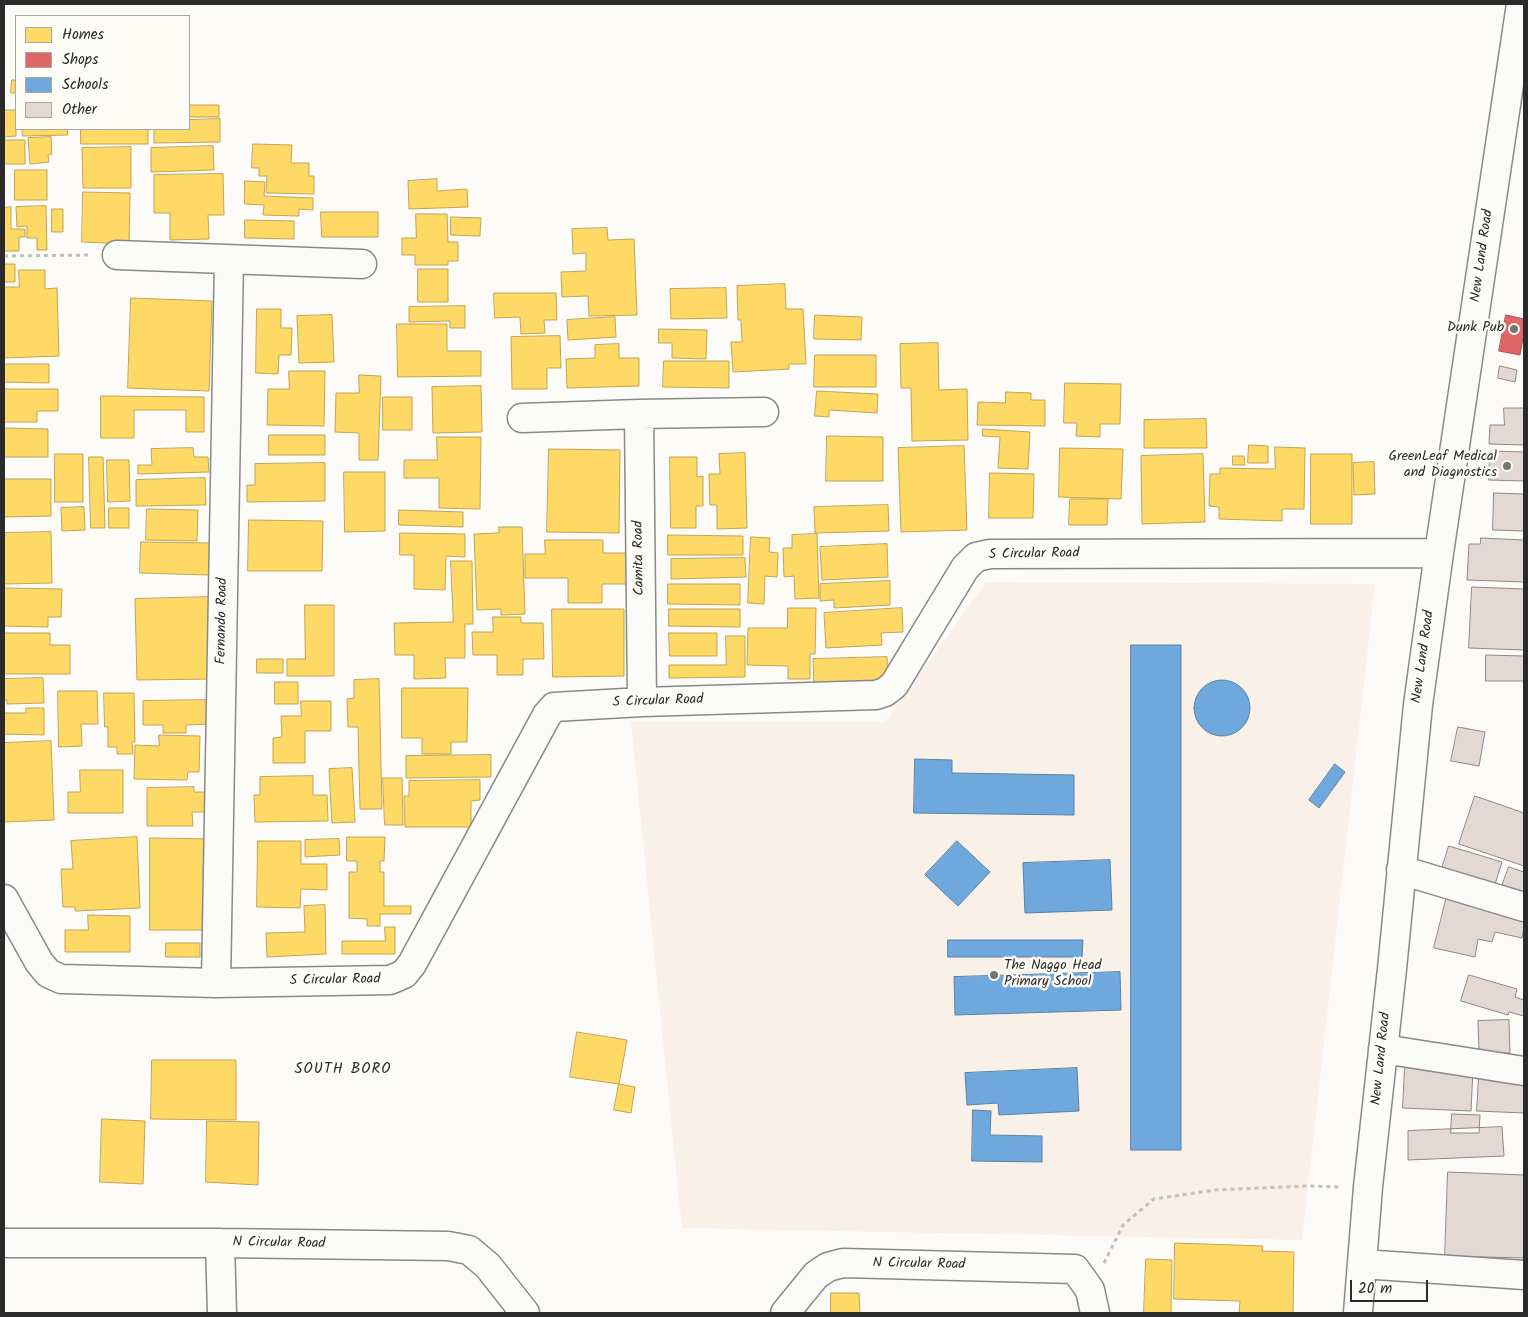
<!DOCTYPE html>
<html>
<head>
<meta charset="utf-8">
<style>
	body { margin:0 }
	#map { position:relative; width:1528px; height:1317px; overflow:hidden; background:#fcfbf8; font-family:Kalam,sans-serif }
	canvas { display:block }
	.frame { position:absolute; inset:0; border:5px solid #2b2b2b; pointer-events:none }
	.legend { position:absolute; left:15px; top:15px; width:175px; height:115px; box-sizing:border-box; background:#fdfcf7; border:1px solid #a9a8a5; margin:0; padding:6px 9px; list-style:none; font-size:15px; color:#2b2b2b }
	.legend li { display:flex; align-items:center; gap:10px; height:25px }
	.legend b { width:25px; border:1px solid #a9a8a5 }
	.scale { position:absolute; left:1350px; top:1280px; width:78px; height:22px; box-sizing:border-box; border:2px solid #2b2b2b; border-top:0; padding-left:6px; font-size:15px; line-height:18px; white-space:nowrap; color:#2b2b2b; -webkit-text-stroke:4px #fdfcf7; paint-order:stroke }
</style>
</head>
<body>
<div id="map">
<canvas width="1528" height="1317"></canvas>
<div class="frame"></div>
<ul class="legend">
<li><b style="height:14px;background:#ffd966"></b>Homes</li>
<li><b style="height:14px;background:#e06666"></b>Shops</li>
<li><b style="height:14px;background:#6fa8dc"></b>Schools</li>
<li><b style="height:14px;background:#e3d9d2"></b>Other</li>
</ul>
<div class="scale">20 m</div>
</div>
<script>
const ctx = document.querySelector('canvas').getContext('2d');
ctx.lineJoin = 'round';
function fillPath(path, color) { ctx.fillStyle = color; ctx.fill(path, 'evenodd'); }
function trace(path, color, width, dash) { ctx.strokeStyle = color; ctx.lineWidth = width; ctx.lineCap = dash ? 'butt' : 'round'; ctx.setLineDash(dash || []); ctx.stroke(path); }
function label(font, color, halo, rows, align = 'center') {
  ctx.font = font + ' Kalam,sans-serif'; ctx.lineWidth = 5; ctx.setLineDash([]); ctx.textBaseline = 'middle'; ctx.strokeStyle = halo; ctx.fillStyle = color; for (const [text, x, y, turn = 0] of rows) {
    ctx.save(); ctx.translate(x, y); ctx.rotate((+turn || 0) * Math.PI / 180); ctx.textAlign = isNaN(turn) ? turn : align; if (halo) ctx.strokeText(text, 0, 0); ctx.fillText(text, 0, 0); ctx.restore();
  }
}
fillPath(new Path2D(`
	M986 582 1375 584 1302 1240 682 1228 631 722H885Z`), '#f9f0e8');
const homes = new Path2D(`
	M12 80H16V93H11Z
	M189 105H219V117H189Z
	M4 110H16V136L4 137Z
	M220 119V142L154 143V129H189V120Z
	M22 129H67L68 135 23 136Z
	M81 129H148V144H81Z
	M51 137 52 154 48 155 49 162 30 164 28 138Z
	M4 140H25V164H4Z
	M253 144 292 145 291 163H309V176H314V194L266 193 267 176H259V168H252Z
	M213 146 214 170 151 172V148Z
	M131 147V188H83L82 148Z
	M15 170H47V200H15Z
	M223 174 224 215H208L209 239 170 240V213H154V175Z
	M437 179V191L467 189 468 207 409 209 408 181Z
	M245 181 265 182 264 196 313 198V210L299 209V216L263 215 264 205 245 204Z
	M83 192 130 193 129 244 82 242Z
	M46 206 47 250H37V238H27V226L17 227 16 207Z
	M11 207V229H25V237H19V251H4V208Z
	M52 209H63V232H52Z
	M321 212H378V237H322Z
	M416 214H447L448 242H458V261H448V265H415V255H402V238H416Z
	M451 217 481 218 480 236 451 235Z
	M245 220 294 221V239L245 238Z
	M607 228 608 240 634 239 637 315 589 316 588 296 562 297 561 272 586 271V253L573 254 572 229Z
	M4 264H15V282H4Z
	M418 269H448V302H418Z
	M19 270H45V289L57 288 59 356 4 358V287H19Z
	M785 284 786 309H803L806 364H789V369L733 372 731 342H742L741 320H738L737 286Z
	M726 288 727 318 671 319 670 289Z
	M494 293H556L557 320H544L545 333 521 334 520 317 495 318Z
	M131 298 212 301 209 391 128 388Z
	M465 306V328H450V321L409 322V307Z
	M257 309H281V328H292L291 355H279L278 374 256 373Z
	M332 315 334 362 299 363 297 316Z
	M815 315 862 317 861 340 814 339Z
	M615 317 616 337 568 340 567 320Z
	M397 324H447V351H481V376L398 377Z
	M659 329 707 330 706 359 672 358V343H659Z
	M560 336 561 368H547V389H512L511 337Z
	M938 343 939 390 967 389 968 440 912 441 911 388H901L900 344Z
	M619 344V358H639V386L567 388 566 359 595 358V345Z
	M815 355H876V387H814Z
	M664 361H729V388L663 387Z
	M4 364H49V383L4 382Z
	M289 371H325L324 426 267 425 268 389H289Z
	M359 375 381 376 378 460H359V433L335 432 336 393H359Z
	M1065 383 1121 384 1120 424H1100V437L1076 436 1077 423H1064Z
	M481 386 482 432 433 433 432 387Z
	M4 389H58V411H37V422H4Z
	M817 391 878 394 877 413 829 410V417L815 416Z
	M1006 392 1031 393V400H1045V426L977 425 978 402 1005 403Z
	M101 396 204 397V432H186V410H134V438H101Z
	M383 397H412V430H383Z
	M1206 419 1207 448H1144V420Z
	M4 428 48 429V457H4Z
	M983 429 1030 432 1028 469 998 468 1000 437 983 436Z
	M269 435H325V455H269Z
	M827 436 883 437V481H826Z
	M437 437H481L480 509 439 508V478H404V460H437Z
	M1249 445 1268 446V463H1248Z
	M964 446 967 530 901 532 898 448Z
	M1275 447 1305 448 1304 509H1282V521L1219 519V507L1209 506 1210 474H1220V468L1275 469Z
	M193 448 194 457H208L209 472 138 474V465H152L151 449Z
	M1060 448 1123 449 1121 499 1059 497Z
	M549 449 620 450 619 533 547 532Z
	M745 453 747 528 717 529V505H710L709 474H720L719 454Z
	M55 454H83V502H55Z
	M1203 454 1205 522 1142 524 1141 456Z
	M1311 454H1352V524H1311Z
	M1233 456H1244L1245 465H1233Z
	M89 457H103L105 528H91Z
	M670 457H697V477L703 476V506H696V528H671Z
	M107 460H129L130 501 108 502Z
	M1374 462 1375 494 1354 495 1353 463Z
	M325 463V501L247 502V485H255V464Z
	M344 472H385V531L345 532Z
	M990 473 1034 474 1033 518H989Z
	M205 478 206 505 136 506V480Z
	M4 479H51V516L4 517Z
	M1070 499H1108L1107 525H1069Z
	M888 505 889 531 815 533 814 507Z
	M84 507 85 530 62 531 61 508Z
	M109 508H129V528H109Z
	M147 509 198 510 197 541 146 540Z
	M399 510 463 512V527L399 525Z
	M249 520 323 521 322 571H248Z
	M499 527H522L525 614 501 615V609L477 610 474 534 499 533Z
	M51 532 52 583 4 584V533Z
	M400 533 465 534V557L446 556 445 590 414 589V555H400Z
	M817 534 819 598 795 599 794 576 784 577 783 548H792V535Z
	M668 535 743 536V555H668Z
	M751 537 770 538 769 552 778 553 777 577 765 576 764 604 748 603Z
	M545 540H603V553H628V584H602V603H568V578H525V554H545Z
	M141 542 211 543 210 575 140 573Z
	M887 544 888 577 822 580 820 547Z
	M745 558 746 577 671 579V559Z
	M451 561H472L473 624H465V658H445L446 678 414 679V655H395L394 623 453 622Z
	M890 581V605L834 608V600L820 601V584Z
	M668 584H740V605L668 604Z
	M4 588 62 589 61 617H48V627L4 626Z
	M211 597 213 679 137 680 135 599Z
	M305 605H334V676H287V659H305Z
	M788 608H816L815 654H810V679H788V666L747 665 748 628H787Z
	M902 608 903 632 881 633 882 645 826 648 824 613Z
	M552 609H624V676L553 677Z
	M669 609H740V627L669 626Z
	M493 617H521V623H543L544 659H523V675H497V655H473L472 632H493Z
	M4 633H50V645H70V674H4Z
	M669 633H717V656H670Z
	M726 636H745V677L669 678V665H726Z
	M887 657 888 684 814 686 813 659Z
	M257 659H283V673H257Z
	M43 678 44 703 7 704V700H4V679Z
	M379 679 382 809H360L358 727H348L347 699 354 698V680Z
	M275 682H298V704H275Z
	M402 688H468L467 742H451V754H422V738H402Z
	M58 691H97L98 724H81L82 746 59 747Z
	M104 693H134L135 742H132L133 754H117V747H108V727H105Z
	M211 700V724L186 725V733H163V725H143V701Z
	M301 701H331V731H305V763H273V738L282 737 281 716H301Z
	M26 708H44V735L4 734V713H26Z
	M159 735 200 736 199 772H188L187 780 134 779 135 745 159 746Z
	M51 741 54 820 4 822V743Z
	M491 755V777L406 778V756Z
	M352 768 355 822 332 823 329 769Z
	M80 770H123V813H68V792H80Z
	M313 776V795H327L328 821 255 822 254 795H260V777Z
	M383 778H402L403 825H385Z
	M480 780V800L471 801V827H405L404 796H409V781Z
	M194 787V792H205V812H192L193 826H147V788Z
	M137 837 140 908 75 911V907H63L61 869H73L71 841Z
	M347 837H385L384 861H380V872H384V906H411V914H380V926H367V919L349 918V872H357V861H347Z
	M150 838 213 839V930H150Z
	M339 839 340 855 305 857V840Z
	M258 841H301V864H327V890L301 889 300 908 257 907Z
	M325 905 326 954 267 957 266 933 305 932 304 906Z
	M88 915 130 916V952H65V930H88Z
	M385 927H395V954H342V941H385Z
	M166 943H200V957H166Z
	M577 1032 627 1040 619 1084 570 1077Z
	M152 1060H236V1120L151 1119Z
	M619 1084 635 1087 631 1113 614 1110Z
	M102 1119 145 1121 143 1184 100 1182Z
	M207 1121 259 1122 258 1185 206 1182Z
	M1175 1243 1263 1246 1262 1251 1294 1252 1293 1313H1239L1240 1301 1174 1299Z
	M1146 1259 1172 1260 1171 1313H1144Z
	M831 1293H859L860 1313H831Z`);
fillPath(homes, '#ffd966');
trace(homes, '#bfa554', 1);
const shops = new Path2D(`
	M1506 315 1524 319V338H1523L1520 355 1499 351Z`);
fillPath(shops, '#e06666');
trace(shops, '#aa5454', 1);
const schools = new Path2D(`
	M1131 645H1181V1150H1131Z
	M1194 708a28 28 0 1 1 56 0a28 28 0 1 1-56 0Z
	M915 759 952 760V773L1074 775V815L914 813Z
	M1335 764 1345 772 1319 808 1309 800Z
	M957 841 990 872 958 906 925 875Z
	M1110 860 1112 910 1025 913 1023 863Z
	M948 940H1083L1082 957H948Z
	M1120 972 1121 1010 955 1015 954 977Z
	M1077 1068 1079 1111 999 1115 998 1103 967 1105 965 1073Z
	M973 1110 991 1111 990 1135 1042 1136V1162L972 1161Z`);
fillPath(schools, '#6fa8dc');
trace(schools, '#5b82a7', 1);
const building = new Path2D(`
	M1500 366 1517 370 1515 382 1498 378Z
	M1504 408H1524V445L1489 444 1490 425H1504Z
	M1490 451 1524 452V481L1489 480Z
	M1494 493 1524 494V531L1493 530Z
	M1481 538 1524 540V582L1467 580 1469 544H1480Z
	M1472 587 1524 589V650L1469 648Z
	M1486 655 1524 656V681H1486Z
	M1458 727 1485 732 1479 766 1451 761Z
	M1475 796 1524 813V866L1459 844Z
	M1449 846 1502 862 1492 894 1439 878Z
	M1509 867 1524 872V899L1500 891Z
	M1447 896 1524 913V928L1522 938 1495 932 1492 942 1478 939 1475 957 1434 948Z
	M1469 975 1517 989 1515 997 1524 1000V1016L1509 1012 1508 1015 1461 1001Z
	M1509 1020 1510 1053H1479L1478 1021Z
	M1405 1067 1473 1070 1471 1111 1403 1108Z
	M1479 1076 1524 1078V1113L1477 1111Z
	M1452 1114 1480 1115 1479 1133H1451Z
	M1502 1127 1504 1156 1408 1160V1131Z
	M1448 1172 1524 1175V1258L1445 1256Z`);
fillPath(building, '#e3d9d2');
trace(building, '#898987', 1);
const minor = new Path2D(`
	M117 255 362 264
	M639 414 642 702
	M522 418 639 414 764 412
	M1401 870 1524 907
	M4 899 39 962 48 973 61 979 216 983 390 980 404 974 412 964 547 715 554 707 642 702 876 695 885 692 894 685 965 568 976 557 990 554 1439 553
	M216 983 229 260
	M1383 1049 1524 1071
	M4 1243H220L448 1246 469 1250 488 1266 525 1313
	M220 1243 222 1313
	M1362 1264 1524 1275
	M785 1313 816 1275 828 1267 843 1263 1075 1269 1090 1290 1095 1313
	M1358 1313 1368 1187 1392 969 1418 705 1439 553 1521 4`);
trace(minor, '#898987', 31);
trace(new Path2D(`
	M4 256 92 255
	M1104 1263 1123 1225 1154 1199 1215 1190 1307 1186 1342 1187`), '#c0bfbc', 3, [4, 4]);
trace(minor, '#fbfbf9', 28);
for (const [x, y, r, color] of [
	[1514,329,5,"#747473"],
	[1507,466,5,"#747473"],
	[994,975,5,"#747473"]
]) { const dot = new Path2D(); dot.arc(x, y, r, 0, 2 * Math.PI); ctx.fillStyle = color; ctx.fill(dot); trace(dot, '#fdfcf7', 2); }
label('14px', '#2b2b2b', '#fdfcf7', [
	["New Land Road",1483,256,-82],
	["S Circular Road",1034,555,-1],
	["Camita Road",640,558,-91],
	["Fernando Road",223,621,-89],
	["New Land Road",1424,657,-82],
	["S Circular Road",658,702,-2],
	["S Circular Road",335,981,-1],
	["New Land Road",1382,1059,-84],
	["N Circular Road",279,1244,1],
	["N Circular Road",919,1265,1]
]);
label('14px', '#2b2b2b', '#fdfcf7', [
	["Dunk Pub",1504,329],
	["GreenLeaf Medical",1497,458],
	["and Diagnostics",1497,474],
	["The Naggo Head",1004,967,"left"],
	["Primary School",1004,983,"left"]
], 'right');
ctx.letterSpacing = '1px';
label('15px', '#2b2b2b', '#fdfcf7', [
	["SOUTH BORO",343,1070]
]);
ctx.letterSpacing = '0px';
</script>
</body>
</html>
